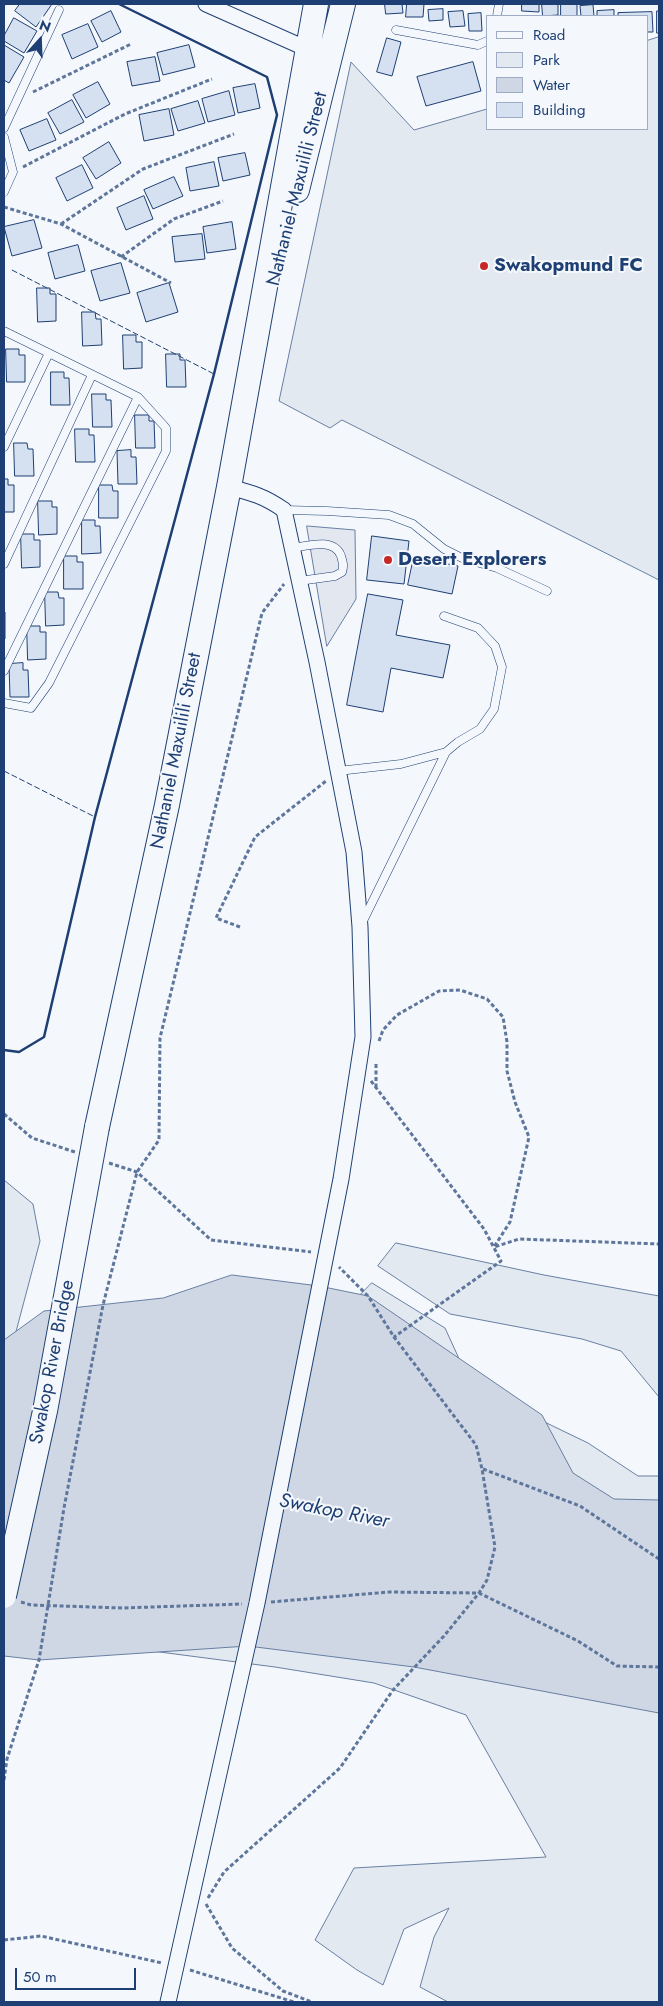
<!DOCTYPE html>
<html>
<head>
<meta charset="utf-8">
<style>
	body { margin:0 }
	#map { position:relative; width:663px; height:2006px; overflow:hidden; background:#f4f7fb; font-family:Jost,sans-serif }
	canvas { display:block }
	.frame { position:absolute; inset:0; border:5px solid #1d3f73; pointer-events:none }
	.legend { position:absolute; left:486px; top:15px; width:162px; height:115px; box-sizing:border-box; background:#f4f7fb; border:1px solid #9eadc5; margin:0; padding:6px 9px; list-style:none; font-size:15px; color:#1d3f73 }
	.legend li { display:flex; align-items:center; gap:10px; height:25px }
	.legend b { width:25px; border:1px solid #9eadc5 }
	.north { position:absolute; left:15px; top:15px; width:50px; height:50px; -webkit-text-stroke:4px #f4f7fb; paint-order:stroke; rotate:20deg; font-size:14px; font-weight:700; line-height:20px; text-align:center; color:#1d3f73 }
	.north::after { content:''; display:block; margin:auto; width:18px; height:22px; background:#1d3f73; clip-path:polygon(50% 0,100% 100%,50% 72%,0 100%) }
	.scale { position:absolute; left:15px; top:1968px; width:121px; height:22px; box-sizing:border-box; border:2px solid #1d3f73; border-top:0; padding-left:6px; font-size:15px; line-height:18px; white-space:nowrap; color:#1d3f73; -webkit-text-stroke:4px #f4f7fb; paint-order:stroke }
</style>
</head>
<body>
<div id="map">
<canvas width="663" height="2006"></canvas>
<div class="frame"></div>
<ul class="legend">
<li><b style="height:6px;background:#f4f7fb"></b>Road</li>
<li><b style="height:14px;background:#e3e9f0"></b>Park</li>
<li><b style="height:14px;background:#cfd7e4"></b>Water</li>
<li><b style="height:14px;background:#d5e0f0"></b>Building</li>
</ul>
<div class="north">N</div>
<div class="scale">50 m</div>
</div>
<script>
const ctx = document.querySelector('canvas').getContext('2d');
ctx.lineJoin = 'round';
function fillPath(path, color) { ctx.fillStyle = color; ctx.fill(path, 'evenodd'); }
function trace(path, color, width, dash) { ctx.strokeStyle = color; ctx.lineWidth = width; ctx.lineCap = dash ? 'butt' : 'round'; ctx.setLineDash(dash || []); ctx.stroke(path); }
function label(font, color, halo, rows, align = 'center') {
  ctx.font = font + ' Jost,sans-serif'; ctx.lineWidth = 4; ctx.setLineDash([]); ctx.textBaseline = 'middle'; ctx.strokeStyle = halo; ctx.fillStyle = color; for (const [text, x, y, turn = 0] of rows) {
    ctx.save(); ctx.translate(x, y); ctx.rotate((+turn || 0) * Math.PI / 180); ctx.textAlign = isNaN(turn) ? turn : align; if (halo) ctx.strokeText(text, 0, 0); ctx.fillText(text, 0, 0); ctx.restore();
  }
}
const green = new Path2D(`
	M659 37V580L342 420 330 428 279 401 351 62 414 130 487 109V129H647V41Z
	M4 1180 33 1204 40 1241 4 1377Z
	M396 1243 544 1275 659 1296V1397L621 1351 582 1339 450 1314 378 1266Z
	M372 1283 445 1328 472 1387 588 1443 638 1476H659V2002H448L420 1987 434 1937 449 1908 404 1929 383 1985 357 1970 315 1940 354 1868 546 1857 466 1715 374 1683 275 1667 98 1644 4 1416 340 1315Z`);
fillPath(green, '#e3e9f0');
trace(green, '#687fa3', 1);
const parking = new Path2D(`
	M307 526 355 530 356 599 327 646Z`);
fillPath(parking, '#e3e8f0');
trace(parking, '#687fa3', 1);
const water = new Path2D(`
	M232 1275 319 1286 368 1296 542 1415 573 1473 614 1499 659 1500V1713L414 1667 248 1646 39 1660 4 1656V1340L44 1311 163 1298Z`);
fillPath(water, '#cfd7e4');
trace(water, '#687fa3', 1);
const building = new Path2D(`
	M20 4H52L36 27 15 11Z
	M385 4H402L403 13 386 14Z
	M407 4H424L423 17H406Z
	M522 4H539V12L522 11Z
	M542 4H558V15L543 16Z
	M561 4H577V16H561Z
	M593 5 594 16H581L580 6Z
	M443 9V20L429 21 428 10Z
	M614 10V16H597V11Z
	M111 11 121 32 102 42 91 21Z
	M463 11 465 26 450 27 448 12Z
	M657 11H659V33H657Z
	M652 12 653 32H647V16H618V13Z
	M481 13 482 31H469L468 14Z
	M14 18 37 31 24 53 4 41V36Z
	M88 24 98 47 72 59 62 35Z
	M387 38 401 42 392 76 377 72Z
	M4 45 24 57 9 83 4 80Z
	M189 45 195 67 163 75 157 53Z
	M155 57 160 81 132 86 127 62Z
	M473 62 481 91 426 106 417 77Z
	M98 82 110 104 86 118 73 95Z
	M255 84 260 108 238 113 233 88Z
	M229 91 235 115 208 122 202 99Z
	M72 100 84 122 60 134 48 113Z
	M198 101 205 123 178 131 171 109Z
	M169 109 174 135 144 141 139 115Z
	M47 119 56 140 29 151 20 130Z
	M109 142 121 163 96 179 83 158Z
	M245 153 250 175 223 181 218 158Z
	M214 162 219 186 190 191 186 168Z
	M82 165 93 188 67 201 56 178Z
	M174 177 183 196 153 209 144 190Z
	M144 196 153 219 126 230 117 208Z
	M34 220 42 248 12 256 4 227Z
	M232 222 236 249 207 253 203 227Z
	M202 234 205 259 175 262 172 237Z
	M78 245 85 271 55 279 48 253Z
	M121 263 130 293 100 301 91 271Z
	M169 283 178 312 146 322 137 293Z
	M37 288H50V294H56V321L38 322Z
	M82 312H95L96 319H101L102 345 83 346Z
	M123 335H136V342H142V368L124 369Z
	M6 349H19V355H25V382H7Z
	M166 354H180V360H185L186 387H167Z
	M51 372H64V378H69L70 405H51Z
	M92 394H106V400H111L112 427H93Z
	M135 415H149V421H154L155 448H136Z
	M75 429H89V435H94L95 462H76Z
	M14 443H27L28 449H33L34 476H15Z
	M131 450V457H136L137 484H118L117 451Z
	M4 479H8V485H14V512H4Z
	M99 485H112L113 491H118V518H99Z
	M38 501H52V507H57V534L39 535Z
	M82 520H95V526H100L101 553 82 554Z
	M21 534H34V540H40V567L22 568Z
	M372 536 409 541 404 584 367 580Z
	M64 556H77V562H83V589H64Z
	M414 557 458 566 452 594 408 585Z
	M45 592H58L59 598H64V625L46 626Z
	M368 594 403 600 396 635 450 645 443 678 391 668 383 712 347 705Z
	M4 612H5V639L4 640Z
	M27 626H40V632H46V659L28 660Z
	M23 663V670H28L29 697H10L9 664Z`);
fillPath(building, '#d5e0f0');
trace(building, '#1d3f73', 1);
const service = new Path2D(`
	M497 16 499 4
	M396 30 478 45 487 41
	M4 128 59 10
	M4 137 13 172 4 192
	M4 331 138 397 166 428V451L49 683 31 708 4 703
	M4 447 49 353
	M284 510 327 511 389 515 413 524 444 549 462 558 497 568 547 591
	M292 548C307 546 334 537 341 556 343 562 344 566 342 572L335 576 299 581
	M4 564 92 375
	M4 671 138 397
	M338 771 401 764 446 752
	M362 923 446 752 458 742 480 729 494 709 502 667 495 646 478 628 444 616`);
const minor = new Path2D(`
	M206 4 314 52
	M168 2002 257 1603 341 1179 363 1037 360 927 354 852 317 662 284 510C264 496 252 493 229 487`);
const trunk = new Path2D(`
	M297 190 343 4
	M97 1127 167 805 229 487 316 4`);
trace(service, '#1d3f73', 9);
trace(minor, '#1d3f73', 17);
trace(trunk, '#1d3f73', 26);
trace(new Path2D(`
	M33 92 131 44
	M23 167 125 114 212 79
	M4 207 61 224 171 283
	M61 224 143 169 234 134
	M121 257 174 219 223 201
	M240 927 216 918 255 837 326 781
	M379 1041 383 1030 397 1015 439 991 460 990 487 999 503 1017 507 1042V1071L515 1102 529 1137 510 1222 494 1247 519 1239 659 1244
	M376 1064V1088
	M371 1081 484 1229 501 1261 394 1337
	M4 1114 32 1138 75 1152
	M109 1163 137 1172 211 1240 311 1252
	M483 1469 580 1506 659 1559
	M21 1602 31 1605 122 1608 242 1604
	M271 1602 389 1592 479 1593 578 1641 617 1666 659 1667
	M4 1780 7 1759 39 1660 64 1508 103 1305 137 1172 159 1140 160 1038 262 613 284 584
	M208 1898 224 1872 340 1768 393 1690 444 1636 479 1593 487 1580 495 1547 482 1469 476 1445 394 1337 368 1296 339 1267
	M206 1904 232 1948 283 1991 312 2002
	M4 1940 41 1936 162 1963
	M190 1970 294 2002`), '#5e769c', 3, [4, 2.5]);
trace(service, '#f4f7fb', 8);
trace(minor, '#f4f7fb', 15);
trace(trunk, '#f4f7fb', 24);
const trunkBridge = new Path2D(`
	M4 1596 45 1411 97 1127`);
trace(trunkBridge, '#1d3f73', 26, []);
trace(trunkBridge, '#f4f7fb', 24);
trace(new Path2D(`
	M4 771 95 817 214 374 10 269`), '#1d3f73', 1, [6, 2.5]);
trace(new Path2D(`
	M4 5V4
	M4 1050 19 1052 44 1037 95 817 214 374 277 115 267 77 119 4`), '#1d3f73', 2.5);
for (const [x, y, r, color] of [
	[484,266,5,"#c62828"],
	[388,560,5,"#c62828"]
]) { const dot = new Path2D(); dot.arc(x, y, r, 0, 2 * Math.PI); ctx.fillStyle = color; ctx.fill(dot); trace(dot, '#f4f7fb', 2); }
label('19px', '#1d3f73', '#f4f7fb', [
	["Nathaniel Maxuilili Street",298,189,-76],
	["Nathaniel Maxuilili Street",177,751,-79],
	["Swakop River Bridge",53,1362,-79]
]);
label('bold 19px', '#1d3f73', '#f4f7fb', [
	["Swakopmund FC",494,266],
	["Desert Explorers",398,560]
], 'left');
label('italic 20px', '#1d3f73', '#f4f7fb', [
	["Swakop River",334,1512,11]
]);
</script>
</body>
</html>
